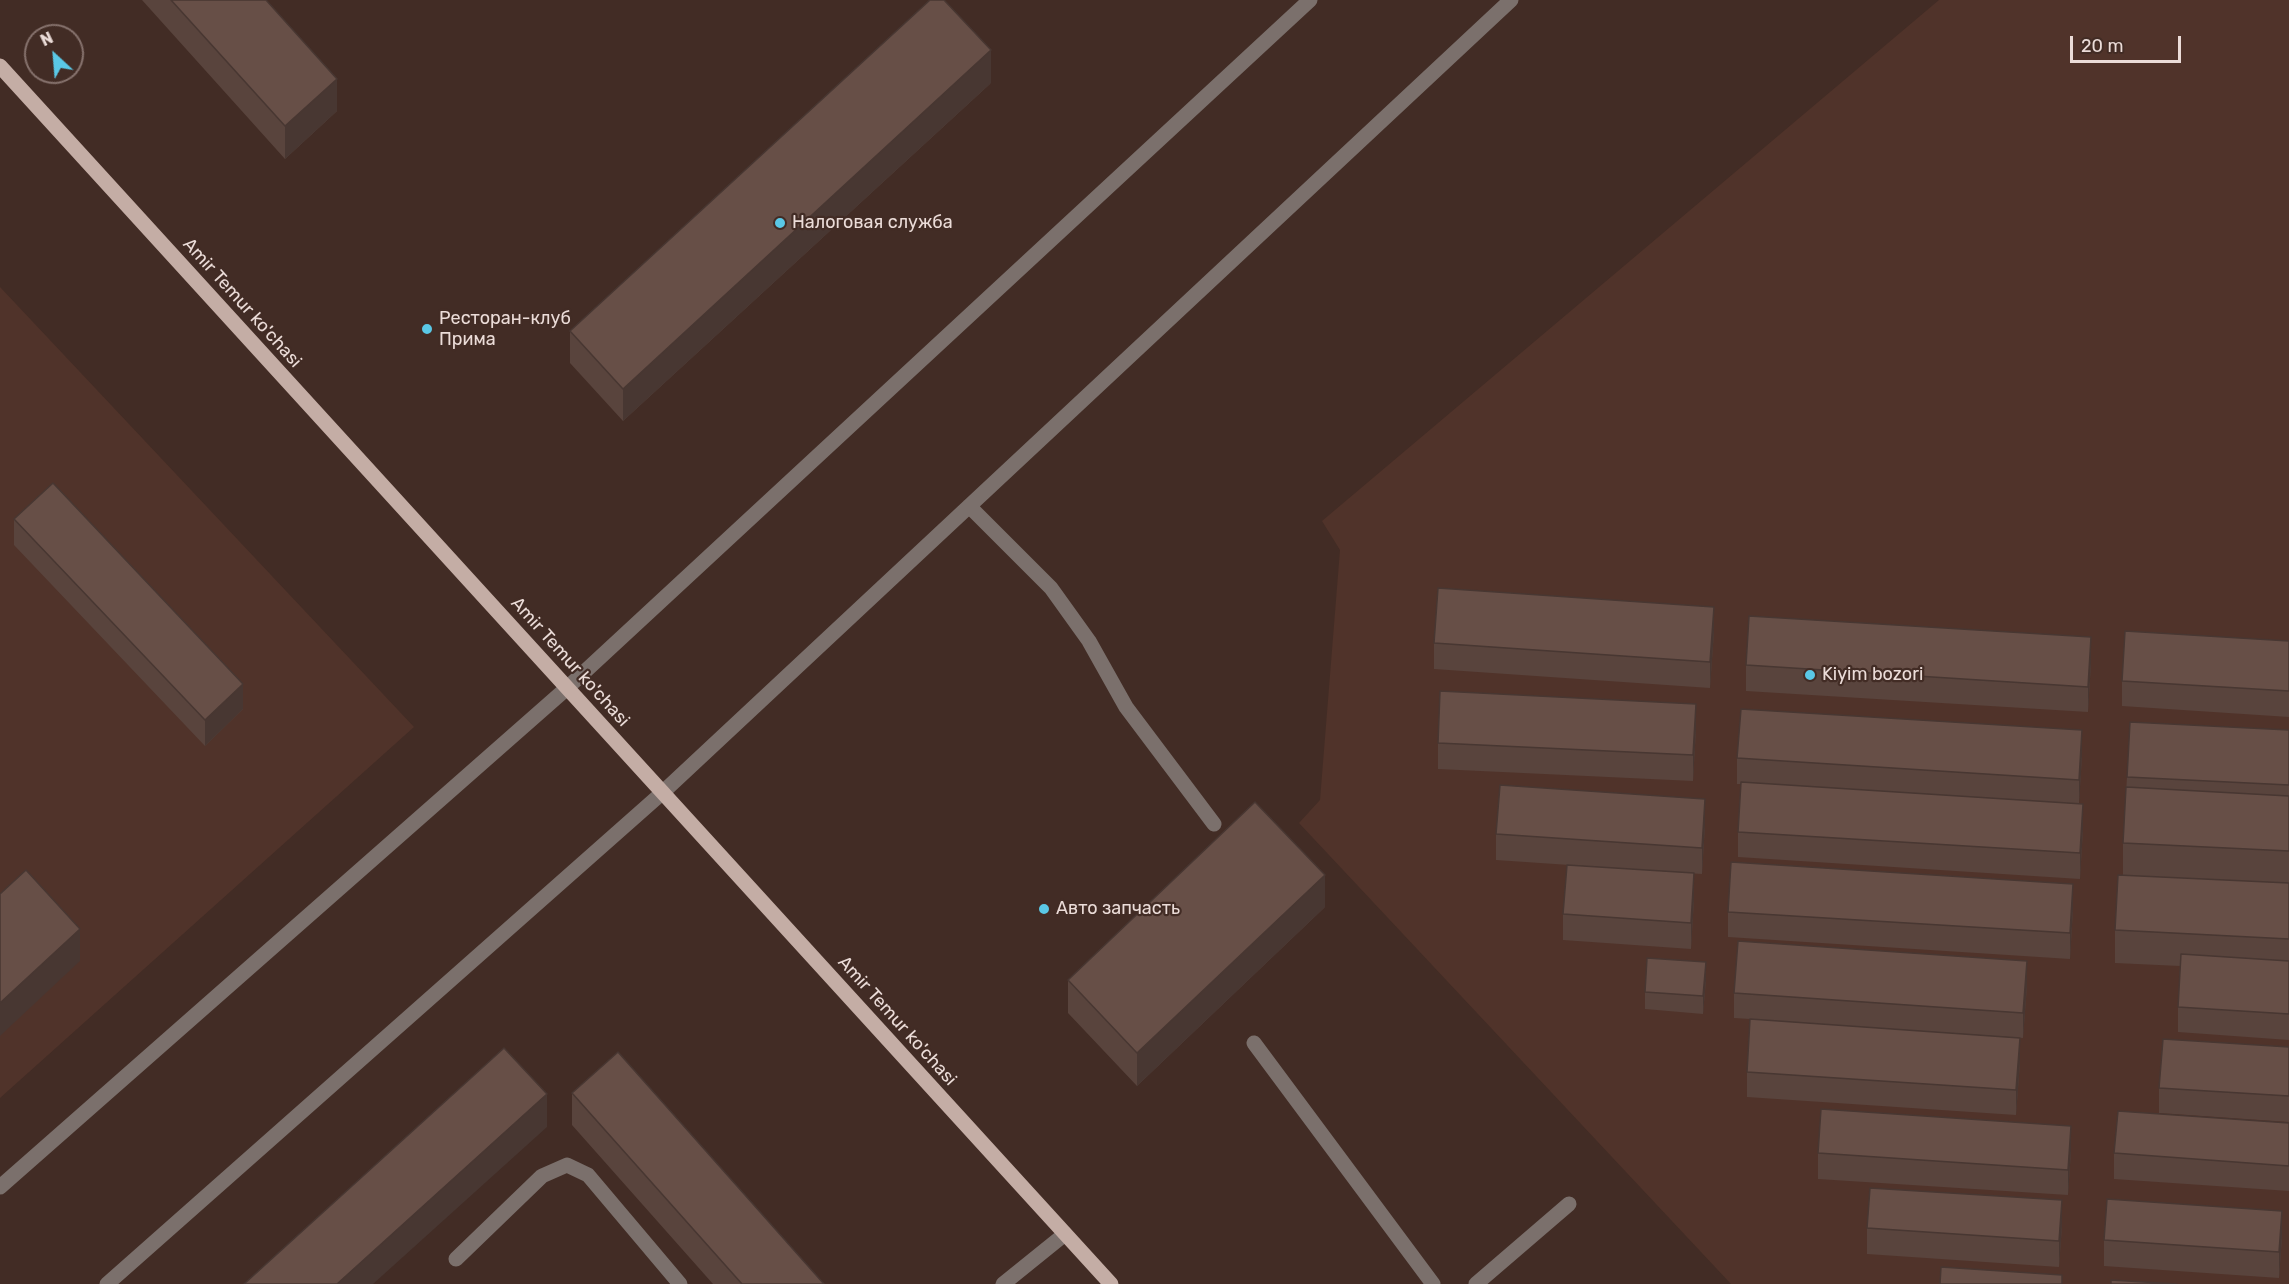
<!DOCTYPE html>
<html>
<head>
<meta charset="utf-8">
<style>
	body { margin:0 }
	#map { position:relative; width:2289px; height:1284px; overflow:hidden; background:#422c25; font-family:Rubik,sans-serif }
	canvas { display:block }
	.north { position:absolute; left:24px; top:24px; width:60px; height:60px; box-sizing:border-box; background:#422c25; border:2px solid #86726d; border-radius:50%; rotate:334deg; font-size:16px; font-weight:700; line-height:24px; text-align:center; color:#ebdcd8 }
	.north::after { content:''; display:block; margin:auto; width:21px; height:27px; background:#5ac8e6; clip-path:polygon(50% 0,100% 100%,50% 72%,0 100%) }
	.scale { position:absolute; left:2070px; top:36px; width:111px; height:27px; box-sizing:border-box; border:3px solid #ebdcd8; border-top:0; padding-left:8px; font-size:18px; line-height:21px; white-space:nowrap; color:#ebdcd8; -webkit-text-stroke:4px #422c25; paint-order:stroke }
</style>
</head>
<body>
<div id="map">
<canvas width="2289" height="1284"></canvas>
<div class="north">N</div>
<div class="scale">20 m</div>
</div>
<script>
const ctx = document.querySelector('canvas').getContext('2d');
ctx.lineJoin = 'round';
function fillPath(path, color) { ctx.fillStyle = color; ctx.fill(path, 'evenodd'); }
function trace(path, color, width, dash) { ctx.strokeStyle = color; ctx.lineWidth = width; ctx.lineCap = dash ? 'butt' : 'round'; ctx.setLineDash(dash || []); ctx.stroke(path); }
function label(font, color, halo, rows, align = 'center') {
  ctx.font = font + ' Rubik,sans-serif'; ctx.lineWidth = 4.5; ctx.setLineDash([]); ctx.textBaseline = 'middle'; ctx.strokeStyle = halo; ctx.fillStyle = color; for (const [text, x, y, turn = 0] of rows) {
    ctx.save(); ctx.translate(x, y); ctx.rotate((+turn || 0) * Math.PI / 180); ctx.textAlign = isNaN(turn) ? turn : align; if (halo) ctx.strokeText(text, 0, 0); ctx.fillText(text, 0, 0); ctx.restore();
  }
}
fillPath(new Path2D(`
	M1939 0H2289V1284H1731L1299 823 1320 800 1340 550 1322 521Z
	M0 287 414 727 0 1098Z`), '#50332a');
trace(new Path2D(`
	M969 506 1051 588 1089 641 1126 707 1214 824
	M1254 1043 1433 1284
	M0 1187 567 688 1310 0
	M456 1259 542 1176 567 1165 588 1175 680 1284
	M107 1284 662 793 1511 0
	M1003 1284 1065 1234
	M1476 1284 1569 1204`), '#7b706c', 15);
trace(new Path2D(`
	M0 66 1111 1284`), '#c4ada5', 15);
fillPath(new Path2D(`
	M142 0H266L337 111 285 159Z
	M991 83 623 421 570 363V331Z
	M14 519 243 709 205 746 14 545Z
	M1714 632 1710 688 1434 669V643Z
	M2289 641V717L2122 706V681Z
	M2091 663 2088 712 1746 691V665Z
	M1696 729 1693 781 1438 769V743Z
	M2289 730V1040L2178 1032V1007L2180 966 2115 963V930L2123 875V843L2127 777Z
	M2082 756 2079 803 2083 829 2080 879 1738 857V832L1741 784H1737V758Z
	M1705 825 1702 874 1496 860V834Z
	M1694 899 1691 949 1563 940V914Z
	M1325 907 1137 1086 1068 1013V980Z
	M2073 909 2070 959 1728 937V912Z
	M1706 980 1703 1014 1645 1009V992Z
	M2027 986 2023 1038 1851 1026 2020 1063 2016 1115 1747 1097V1072L1750 1019 1734 1018V993Z
	M2289 1047V1122L2159 1113V1088Z
	M572 1093 824 1284H713L572 1125Z
	M2289 1123V1191L2114 1179V1153Z
	M2071 1151 2068 1195 1818 1179V1153Z
	M2062 1226 2059 1267 1867 1254V1228Z
	M2282 1237 2279 1278 2104 1266V1240Z`), '#59443d');
fillPath(new Path2D(`
	M991 50V83L623 421V389Z
	M337 79V111L285 159V126Z
	M1714 607V632L1710 688V662Z
	M2091 637V663L2088 712V687Z
	M243 684V709L205 746V720Z
	M1696 704V729L1693 781V755Z
	M2082 730V756L2079 805V780Z
	M1705 799V825L1702 874V848Z
	M2083 804V829L2080 879V853Z
	M1694 873V899L1691 949V923Z
	M1325 875V907L1137 1086V1053Z
	M2073 884V909L2070 959V933Z
	M80 929V961L0 1036V1003Z
	M2027 961V986L2023 1038V1013Z
	M1706 962V980L1703 1014V996Z
	M2020 1038V1063L2016 1115V1090Z
	M547 1094V1127L373 1284H337Z
	M2071 1126V1151L2068 1195V1170Z
	M2062 1200V1226L2059 1267V1241Z
	M2282 1211V1237L2279 1278V1252Z`), '#483732');
const building = new Path2D(`
	M171 0H266L337 79 285 126Z
	M930 0H944L991 50 623 389 570 331Z
	M53 483 243 684 205 720 14 519Z
	M1438 588 1714 607 1710 662 1434 643Z
	M1749 616 2091 637 2088 687 1746 665Z
	M2125 631 2289 641V691L2122 681Z
	M1440 691 1696 704 1693 755 1438 743Z
	M1741 709 2082 730 2079 780 1737 758Z
	M2130 722 2289 730V785L2127 777Z
	M1741 782 2083 804 2080 853 1738 832Z
	M1500 785 1705 799 1702 848 1496 834Z
	M2126 787 2289 796V851L2123 843Z
	M1255 802 1325 875 1137 1053 1068 980Z
	M1731 862 2073 884 2070 933 1728 912Z
	M1567 865 1694 873 1691 923 1563 914Z
	M26 870 80 929 0 1003V894Z
	M2118 875 2289 883V939L2115 930Z
	M1738 941 2027 961 2023 1013 1734 993Z
	M2181 954 2289 961V1014L2178 1007Z
	M1647 958 1706 962 1703 996 1645 992Z
	M1750 1019 2020 1038 2016 1090 1747 1072Z
	M2163 1039 2289 1047V1096L2159 1088Z
	M504 1048 547 1094 337 1284H244Z
	M618 1052 824 1284H742L572 1093Z
	M1821 1109 2071 1126 2068 1170 1818 1153Z
	M2118 1111 2289 1123V1166L2114 1153Z
	M1870 1188 2062 1200 2059 1241 1867 1228Z
	M2107 1199 2282 1211 2279 1252 2104 1240Z
	M1941 1267 2062 1275V1284H1940Z
	M2111 1280 2177 1284H2111Z`);
fillPath(building, '#674f47');
trace(building, '#483732', 1.5);
for (const [x, y, r, color] of [
	[780,223,6,"#5ac8e6"],
	[427,329,6,"#5ac8e6"],
	[1810,675,6,"#5ac8e6"],
	[1044,909,6,"#5ac8e6"]
]) { const dot = new Path2D(); dot.arc(x, y, r, 0, 2 * Math.PI); ctx.fillStyle = color; ctx.fill(dot); trace(dot, '#422c25', 2); }
label('18px', '#ebdcd8', '#422c25', [
	["Налоговая служба",792,223],
	["Ресторан-клуб",439,319],
	["Прима",439,340],
	["Kiyim bozori",1822,675],
	["Авто запчасть",1056,909]
], 'left');
label('18px', '#ebdcd8', '#422c25', [
	["Amir Temur ko'chasi",242,303,48],
	["Amir Temur ko'chasi",570,662,48],
	["Amir Temur ko'chasi",897,1021,48]
]);
</script>
</body>
</html>
